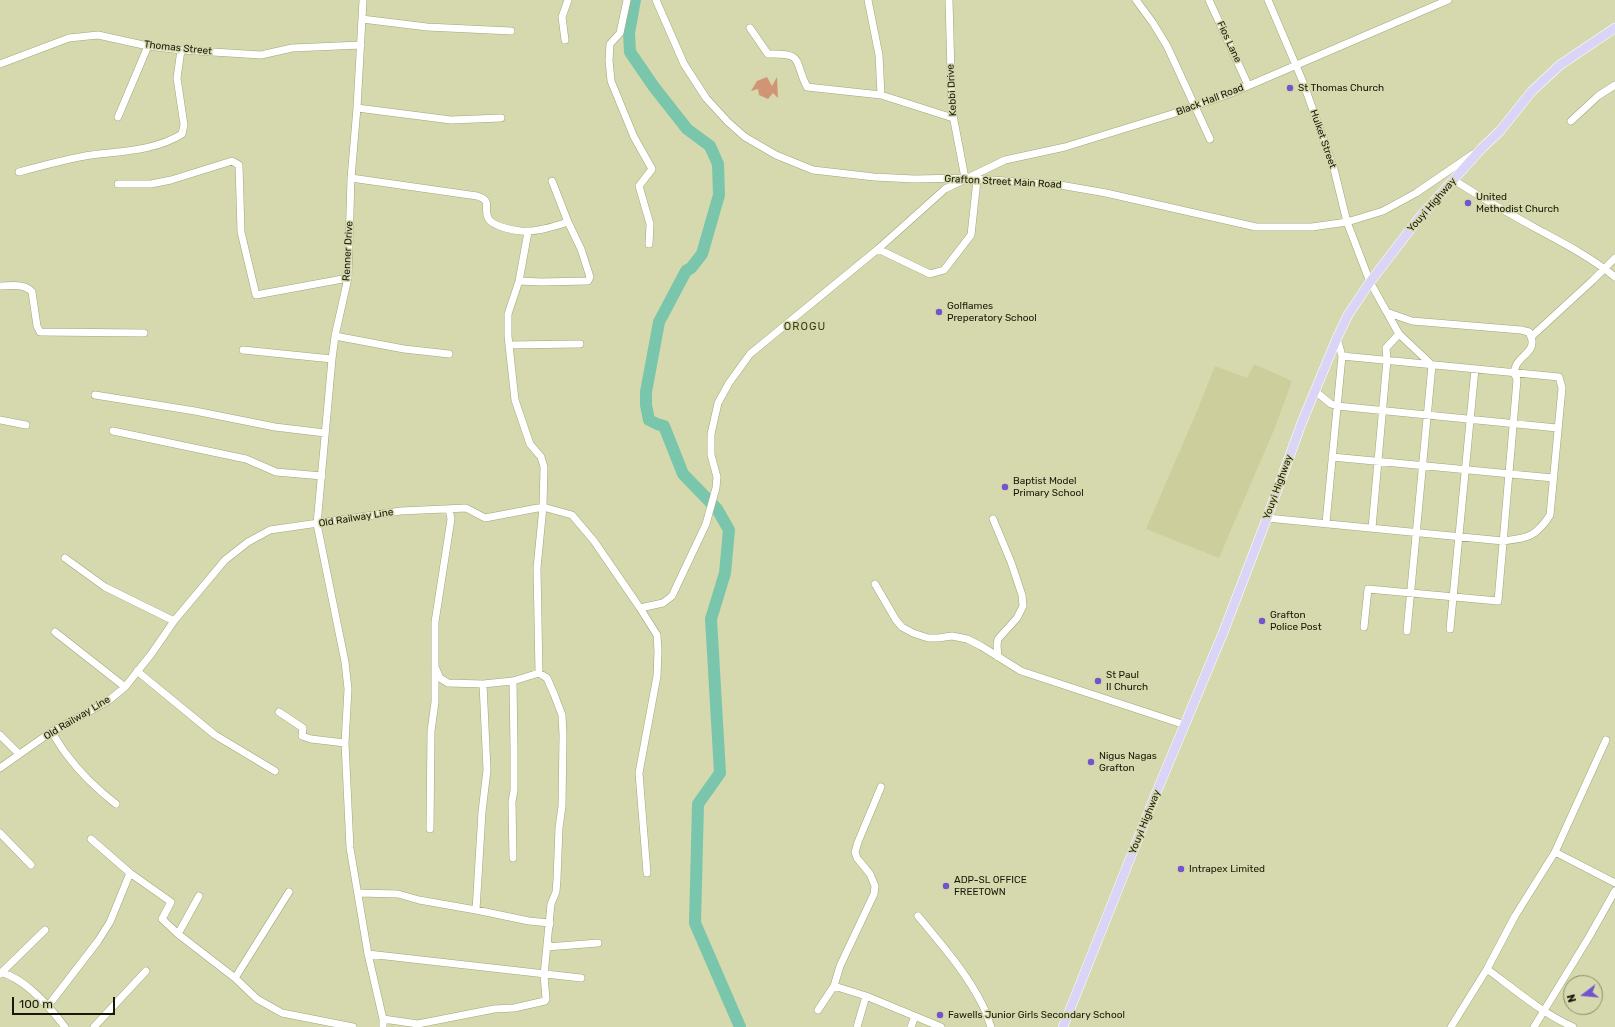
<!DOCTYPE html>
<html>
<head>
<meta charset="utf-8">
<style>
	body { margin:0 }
	#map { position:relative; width:1615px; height:1027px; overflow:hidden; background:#d6d9ad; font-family:Rubik,sans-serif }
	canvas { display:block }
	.north { position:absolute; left:1563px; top:975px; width:40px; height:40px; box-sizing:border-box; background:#d6d9ad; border:1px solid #8a8c6b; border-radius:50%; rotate:254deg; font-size:11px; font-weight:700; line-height:16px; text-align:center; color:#181808 }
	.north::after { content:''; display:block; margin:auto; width:14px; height:18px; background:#7354ce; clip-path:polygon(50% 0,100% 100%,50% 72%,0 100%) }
	.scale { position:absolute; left:12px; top:997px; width:103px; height:18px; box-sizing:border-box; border:2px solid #181808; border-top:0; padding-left:5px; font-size:12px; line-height:14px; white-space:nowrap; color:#181808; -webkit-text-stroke:3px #d6d9ad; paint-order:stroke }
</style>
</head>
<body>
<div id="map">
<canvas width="1615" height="1027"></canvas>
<div class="north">N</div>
<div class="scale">100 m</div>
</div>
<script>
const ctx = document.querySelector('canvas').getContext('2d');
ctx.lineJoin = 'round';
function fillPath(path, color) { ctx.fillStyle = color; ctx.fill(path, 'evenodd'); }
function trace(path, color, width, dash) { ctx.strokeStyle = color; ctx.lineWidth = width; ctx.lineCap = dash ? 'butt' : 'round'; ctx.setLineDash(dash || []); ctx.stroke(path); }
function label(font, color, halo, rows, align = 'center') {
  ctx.font = font + ' Rubik,sans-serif'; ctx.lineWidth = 3; ctx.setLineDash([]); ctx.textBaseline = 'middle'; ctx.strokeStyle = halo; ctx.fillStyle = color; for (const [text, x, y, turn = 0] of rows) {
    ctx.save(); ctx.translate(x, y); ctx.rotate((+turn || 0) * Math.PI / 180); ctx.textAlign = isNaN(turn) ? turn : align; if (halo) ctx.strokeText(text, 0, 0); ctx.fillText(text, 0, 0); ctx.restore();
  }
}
fillPath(new Path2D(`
	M1254 364 1292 381 1274 430 1219 558 1146 529 1197 411 1215 366 1247 378Z`), '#cccf9b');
fillPath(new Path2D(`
	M767 77 772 86 777 77 778 98 773 93 768 99 759 95 758 89 751 91 757 81Z`), '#d09574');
trace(new Path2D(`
	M635 0 629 33 630 52 654 87 687 129 710 146 718 164 719 195 702 254 691 268 686 271 659 322 646 392V405L649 420 657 424 664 426 683 474 717 509 729 530 725 573 711 619 720 773 698 804 695 923 740 1027`), '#7ac6ac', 12);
const minor = new Path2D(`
	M363 0 357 108 351 178 348 278 335 336 332 359 317 524 345 662 348 689 345 743 350 848 368 954 383 1019V1027
	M627 0 620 33 610 44 609 60 611 81 634 137 652 169 639 186 650 224 649 244
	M656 0 684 64 706 98 728 122 745 137 776 155 813 170 874 177 914 179 965 178 1060 185 1106 193 1256 227H1312L1347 222 1383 211 1416 193 1473 154
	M868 0 879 55 881 95
	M949 0 952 110 965 178
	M1136 0 1153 23 1167 46 1210 139
	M1209 0 1248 85
	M1268 0 1303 82 1334 169 1347 222 1370 282 1399 334 1432 365 1407 631
	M362 19 427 27 511 31
	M750 28 768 54C806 53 793 61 807 87L881 95 953 118
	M565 40 562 17 568 0
	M0 64 69 38 98 35 148 46 181 50 261 55 292 48 361 45
	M357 108 451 120 501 118
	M118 117 148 46
	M1571 121 1598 96 1615 85
	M19 172C41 166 63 160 85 156 117 151 153 152 182 134L184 125 177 78 181 50
	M351 178 477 196C493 201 483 206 488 218 492 227 519 232 528 231 541 231 556 226 568 222L552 181
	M1454 180C1481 198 1510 214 1539 230 1565 244 1592 258 1615 277
	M118 184H151L171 180 232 161 239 165 241 232 256 295 348 278
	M528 232 519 281 508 314V336L515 400 530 444 541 457 544 467 543 507 537 568 539 673
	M878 249 930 274 944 270 971 235 977 180
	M519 281 541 282 588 281 590 277 581 249 568 222
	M0 286C11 286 25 283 32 292L37 326 40 332 144 333
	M335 336 404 349 449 354
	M1531 337 1593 280 1615 258
	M509 345 580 344
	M243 350 332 359
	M1315 391 1331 404 1337 406 1557 428
	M95 395 195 411 275 427 325 433
	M0 420 26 425
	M113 431 246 459 276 472 322 476
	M1332 457 1553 478
	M1267 518 1503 541C1528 538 1536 537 1550 515L1562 388 1559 377 1342 356
	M993 519 1011 562 1022 595 1023 606 1017 618 998 639 997 645 998 657
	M1326 523 1342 356 1337 338
	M1372 528 1387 360 1386 348 1399 334
	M65 558 105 587 174 621
	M875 584 896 620 902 627 913 633 928 638H938L952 636 967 639 981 646 1021 671 1185 725
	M640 608 657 635 658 651 657 676 639 773 647 873
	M1364 627 1368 589 1498 601 1517 380C1507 359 1534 356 1532 341 1532 338 1530 335 1529 332L1521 330 1412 321 1389 313
	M1450 629 1475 369
	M55 632 125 687
	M137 671 215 735 275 771
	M513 681 514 747V790L512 802 513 858
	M279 712 303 728 302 736 311 739 345 743
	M51 732C57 739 61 748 67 755 81 774 98 790 116 804
	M0 735 19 754
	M0 768 51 732 92 710 108 701 125 687 152 653 174 621 225 560 248 542 270 530 401 511 466 508 485 518 543 507 572 515 594 541 640 608 663 603 672 596 706 524 716 488 717 477 711 455V434L718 403 729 383 750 354 878 249 945 189 1005 160 1065 147 1172 114 1229 94 1448 0
	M430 829 431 731 435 702V622L451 519 449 509
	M0 833 31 865
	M91 839 130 873 171 902 162 919 178 934 235 978 257 999 282 1013 353 1027
	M1555 852 1615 883
	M359 893 398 894 419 900 476 910 529 921 550 923 549 927
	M476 910 482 812 487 770 483 684
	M918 916C941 944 966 972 982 1004 986 1011 988 1019 991 1027
	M178 934 199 896
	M548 943 547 947 598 943
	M368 954 581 978
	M1487 969C1514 989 1542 1013 1573 1027
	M0 972C26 979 49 1006 65 1027
	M0 974 45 930
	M235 978 289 892
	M834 986 866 996 941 1027
	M48 1006 98 941 110 922 130 873
	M818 1010 834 986 840 966 874 894 875 886 870 874 857 858 855 852 858 842 881 787
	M383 1019 418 1024 494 1009 514 1008 545 1001 546 999 544 975 551 904 556 892 557 879 559 828 562 806 563 735 562 715 554 694 547 678 539 673 513 681 483 684 448 683 440 678 435 667
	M94 1027 146 971
	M857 1027 866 996
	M911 1027 915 1016
	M1451 1027 1487 969 1515 916 1555 852 1606 740
	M1534 1027 1589 937 1615 891`);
const major = new Path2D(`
	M1063 1027 1157 791 1223 633 1267 518 1302 422 1337 338 1348 315 1370 282 1419 218 1482 148 1500 131 1532 91 1560 65 1615 28`);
trace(minor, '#a2a57a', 8);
trace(major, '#fff', 10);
trace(minor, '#fff', 7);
trace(major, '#dad5f7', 9);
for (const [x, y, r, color] of [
	[1290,88,4,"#7354ce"],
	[1468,203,4,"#7354ce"],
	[939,312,4,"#7354ce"],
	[1005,487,4,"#7354ce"],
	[1262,621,4,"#7354ce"],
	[1098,681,4,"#7354ce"],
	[1091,762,4,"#7354ce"],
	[1181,869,4,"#7354ce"],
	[946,886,4,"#7354ce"],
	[940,1015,4,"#7354ce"]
]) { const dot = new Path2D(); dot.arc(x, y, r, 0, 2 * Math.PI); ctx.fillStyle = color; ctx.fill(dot); trace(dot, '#d6d9ad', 1.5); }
label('10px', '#181808', '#d6d9ad', [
	["Fios Lane",1229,42,65],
	["Thomas Street",178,48,6],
	["Kebbi Drive",952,90,-93],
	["Black Hall Road",1210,100,-21],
	["Hulket Street",1323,139,71],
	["Grafton Street Main Road",1003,182,3],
	["Youyi Highway",1432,205,-49],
	["Renner Drive",348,251,-87],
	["Youyi Highway",1278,487,-70],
	["Old Railway Line",356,518,-9],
	["Old Railway Line",77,718,-31],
	["Youyi Highway",1145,822,-68]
]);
label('10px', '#181808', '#d6d9ad', [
	["St Thomas Church",1298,88],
	["United",1476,197],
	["Methodist Church",1476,209],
	["Golflames",947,306],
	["Preperatory School",947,318],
	["Baptist Model",1013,481],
	["Primary School",1013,493],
	["Grafton",1270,615],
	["Police Post",1270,627],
	["St Paul",1106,675],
	["II Church",1106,687],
	["Nigus Nagas",1099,756],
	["Grafton",1099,768],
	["Intrapex Limited",1189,869],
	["ADP-SL OFFICE",954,880],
	["FREETOWN",954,892],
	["Fawells Junior Girls Secondary School",948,1015]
], 'left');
ctx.letterSpacing = '1px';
label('11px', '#3e3f17', '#d6d9ad', [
	["OROGU",805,327]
]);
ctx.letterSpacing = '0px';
</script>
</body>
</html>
